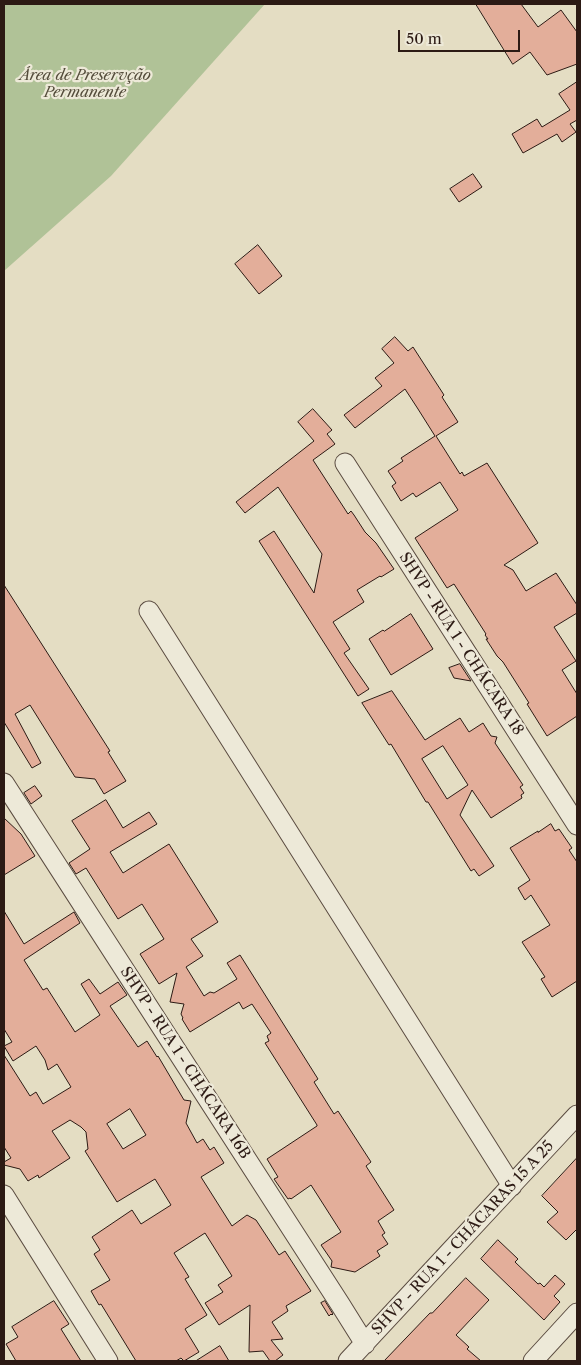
<!DOCTYPE html>
<html>
<head>
<meta charset="utf-8">
<style>
	body { margin:0 }
	#map { position:relative; width:581px; height:1365px; overflow:hidden; background:#e4ddc3; font-family:"Libre Caslon Text",serif }
	canvas { display:block }
	.frame { position:absolute; inset:0; border:5px solid #2c1a14; pointer-events:none }
	.scale { position:absolute; left:398px; top:30px; width:122px; height:22px; box-sizing:border-box; border:2px solid #2c1a14; border-top:0; padding-left:6px; font-size:15px; line-height:18px; white-space:nowrap; color:#2c1a14; -webkit-text-stroke:4px #ede9d8; paint-order:stroke }
</style>
</head>
<body>
<div id="map">
<canvas width="581" height="1365"></canvas>
<div class="frame"></div>
<div class="scale">50 m</div>
</div>
<script>
const ctx = document.querySelector('canvas').getContext('2d');
ctx.lineJoin = 'round';
function fillPath(path, color) { ctx.fillStyle = color; ctx.fill(path, 'evenodd'); }
function trace(path, color, width, dash) { ctx.strokeStyle = color; ctx.lineWidth = width; ctx.lineCap = dash ? 'butt' : 'round'; ctx.setLineDash(dash || []); ctx.stroke(path); }
function label(font, color, halo, rows, align = 'center') {
  ctx.font = font + ' "Libre Caslon Text",serif'; ctx.lineWidth = 4.5; ctx.setLineDash([]); ctx.textBaseline = 'middle'; ctx.strokeStyle = halo; ctx.fillStyle = color; for (const [text, x, y, turn = 0] of rows) {
    ctx.save(); ctx.translate(x, y); ctx.rotate((+turn || 0) * Math.PI / 180); ctx.textAlign = isNaN(turn) ? turn : align; if (halo) ctx.strokeText(text, 0, 0); ctx.fillText(text, 0, 0); ctx.restore();
  }
}
fillPath(new Path2D(`
	M4 4H265L111 176 4 271Z`), '#b0c297');
const building = new Path2D(`
	M476 4H521L538 27 561 10 577 32V64L547 75 530 52 513 64Z
	M577 82V120L570 124 576 132 562 142 557 134 523 153 512 134 537 119 542 127 570 110 559 94Z
	M473 174 482 187 459 202 450 189Z
	M258 245 282 276 259 294 235 264Z
	M395 337 408 351 413 347 444 395 442 397 458 422 436 436 460 474 462 472 464 476 487 463 538 543 504 565 513 570 526 591 556 573 577 605V613L554 627 576 661 562 670 577 694V716L547 736 527 704 529 703 503 662 497 656 486 639H488L485 635 486 634 454 584 447 588 415 538 458 510 440 482 416 497 413 493 401 501 392 486 396 483 388 471 403 461 401 458 435 436 418 409 405 389 355 428 344 415 382 386 375 378 394 363 382 349Z
	M313 409 332 430 327 434 335 444 313 460 348 514 351 511 354 515 365 532 376 543 394 569 381 577 380 576 357 590 364 602 333 622 350 649 344 653 369 689 358 696 259 541 274 531 314 593 322 554 278 487 245 513 236 502 314 441 298 422Z
	M4 585 110 751 108 752 126 781 104 794 95 779 75 777 30 705 15 714 41 763 32 768 4 722Z
	M411 614 433 649 391 675 369 639 383 630 384 631Z
	M460 664 471 681 454 678 449 668Z
	M392 691 425 740 460 718 469 732 483 723 491 736 497 737 495 743 523 785 520 787 524 793 521 795 522 798 491 818 472 790 460 815 494 866 479 876 474 869 471 871 428 802H426L391 744 389 745 362 703ZM443 746 468 785 447 799 422 759Z
	M35 786 42 796 31 804 24 793Z
	M106 800 123 828 149 812 157 824 110 852 123 873 169 844 218 922 191 939 203 956 186 967 204 996 210 992 214 993 237 979 227 963 240 955 318 1079 314 1082 334 1114 338 1111 371 1162 366 1166 394 1210 378 1221 385 1233 382 1235 388 1244 377 1251 380 1256 355 1272 331 1267 332 1261 321 1245 341 1232 311 1185 291 1199 290 1198 288 1199 274 1179 278 1177 267 1159 317 1126V1125L265 1043 269 1041 267 1036 271 1033 252 1004 243 1009 239 1002 190 1032 182 1019 183 1018 181 1014 184 1004 170 1002 177 973 159 984 140 954 164 939 142 904 118 919 86 868 76 874 69 863 90 849 72 821Z
	M4 818 21 834 35 856 4 875Z
	M551 824 555 831 559 829 572 848 569 850 577 862V981L552 997 541 979 545 977 522 942 550 925 531 895 525 900 518 888 530 880 510 848 538 831V832Z
	M4 911 24 944 74 912 80 923 24 960 43 990 47 988 75 1032 100 1015 81 984 89 979 100 994 118 982 127 995 110 1006 138 1047 147 1041 157 1057 158 1056 184 1100 191 1101 186 1123 197 1143 203 1139 210 1150 214 1147 224 1163 201 1177 232 1226 247 1215 256 1220 279 1255 285 1251 311 1291 286 1306 288 1311 272 1322 283 1339 271 1340 283 1355 275 1361H270L263 1351 249 1352 250 1305 219 1325 205 1303 223 1292 218 1285 232 1276 205 1233 174 1253 189 1277 185 1279 207 1315 185 1329 199 1352 184 1361 181 1358 176 1361H136L101 1304 99 1305 91 1291 110 1280 94 1254 100 1250 92 1237 132 1210 141 1224 171 1205 155 1179 117 1202 85 1151 88 1149 86 1132 81 1127 70 1120 52 1131 70 1158 39 1178 38 1175 28 1181 20 1169 4 1165V1162L11 1158 4 1147V1055L30 1096 36 1092 43 1104 71 1087 57 1064 48 1070 45 1060 36 1046 13 1061 4 1046 12 1042 4 1029ZM130 1109 146 1135 123 1149 107 1124Z
	M577 1158V1229L566 1240 547 1222 558 1212 542 1196Z
	M498 1240 518 1259 515 1262 538 1284 540 1283 544 1287 555 1275 565 1284 554 1296 560 1302 544 1320 481 1259Z
	M466 1278 489 1300 456 1335 469 1347 467 1349 481 1361H384L430 1313H432Z
	M54 1301 69 1324 61 1329 81 1361H16L6 1344 18 1337 12 1327Z
	M325 1301 333 1314 332 1315 331 1314 329 1316 321 1303Z
	M220 1346 229 1361H196Z`);
fillPath(building, '#e3ae9a');
trace(building, '#2c1a14', 1);
const minor = new Path2D(`
	M345 463 577 825
	M149 611 512 1186
	M4 783 340 1304 365 1344
	M4 1195 108 1361
	M348 1361 577 1115
	M533 1361 577 1313`);
trace(minor, '#5a4b40', 21);
trace(minor, '#ede9d8', 19);
label('italic 15px', '#544c3b', '#ede9d8', [
	["Área de Preservção",85,76],
	["Permanente",85,93]
]);
label('15px', '#2c1a14', '#ede9d8', [
	["SHVP - RUA 1 - CHÁCARA 18",461,644,57],
	["SHVP - RUA 1 - CHÁCARA 16B",185,1063,57],
	["SHVP - RUA 1 - CHÁCARAS 15 A 25",463,1238,-47]
]);
</script>
</body>
</html>
